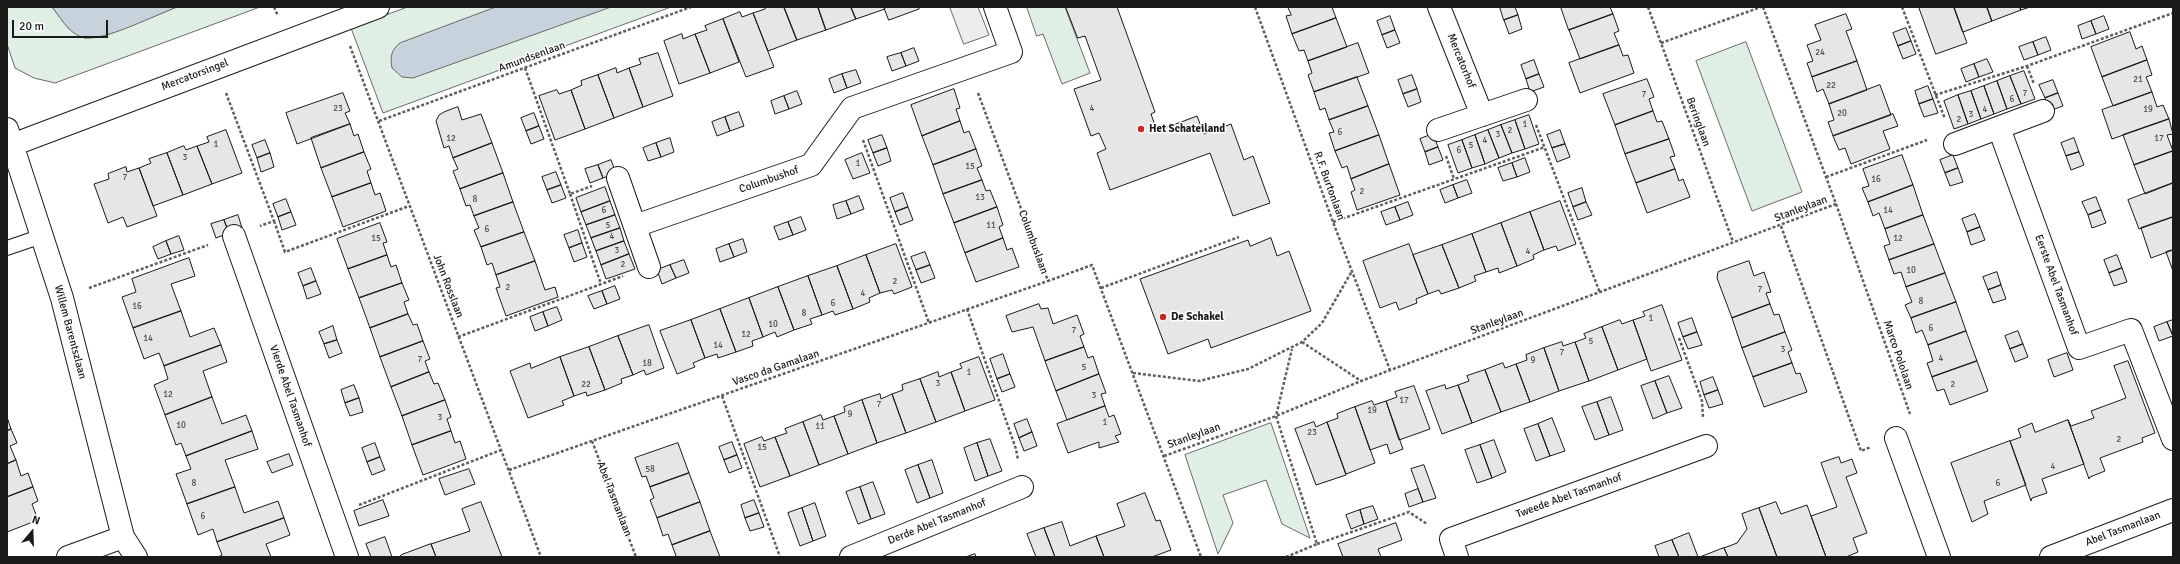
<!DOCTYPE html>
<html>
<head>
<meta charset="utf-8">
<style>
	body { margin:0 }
	#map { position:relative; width:2180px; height:564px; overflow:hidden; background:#fff; font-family:Signika,sans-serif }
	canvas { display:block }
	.frame { position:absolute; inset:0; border:8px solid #1a1a1a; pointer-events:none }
	.north { position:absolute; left:12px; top:512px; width:40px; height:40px; -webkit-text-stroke:3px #fff; paint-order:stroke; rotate:19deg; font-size:11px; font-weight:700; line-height:16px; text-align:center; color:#1a1a1a }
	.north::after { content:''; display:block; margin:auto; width:14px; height:18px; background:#1a1a1a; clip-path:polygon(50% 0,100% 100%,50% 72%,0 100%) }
	.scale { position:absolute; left:12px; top:20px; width:96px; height:18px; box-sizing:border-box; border:2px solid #1a1a1a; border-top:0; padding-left:5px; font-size:12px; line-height:14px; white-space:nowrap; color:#1a1a1a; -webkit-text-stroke:3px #fff; paint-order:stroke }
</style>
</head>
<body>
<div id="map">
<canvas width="2180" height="564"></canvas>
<div class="frame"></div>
<div class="north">N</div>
<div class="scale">20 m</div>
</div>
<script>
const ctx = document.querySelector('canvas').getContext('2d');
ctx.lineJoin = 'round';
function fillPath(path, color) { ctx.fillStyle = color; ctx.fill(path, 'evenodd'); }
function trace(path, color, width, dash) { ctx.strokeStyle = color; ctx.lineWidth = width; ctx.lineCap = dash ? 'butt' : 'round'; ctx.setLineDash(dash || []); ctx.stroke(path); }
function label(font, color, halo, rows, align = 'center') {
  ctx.font = font + ' Signika,sans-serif'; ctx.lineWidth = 3; ctx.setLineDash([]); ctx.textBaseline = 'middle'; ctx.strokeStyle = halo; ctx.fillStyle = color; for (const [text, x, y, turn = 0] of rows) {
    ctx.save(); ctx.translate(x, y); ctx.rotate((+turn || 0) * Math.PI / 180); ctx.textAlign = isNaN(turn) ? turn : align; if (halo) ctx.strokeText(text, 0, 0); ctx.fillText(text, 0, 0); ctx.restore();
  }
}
const green = new Path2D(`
	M7 7H52L69 29 85 38 107 35 177 7H260L55 83 34 78 15 68 7 44Z
	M408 7H671L383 113 351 28Z
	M1027 7H1065L1090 73 1062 84 1043 34 1037 36Z
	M1746 42 1802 192 1752 211 1696 61Z
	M1271 423 1310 538 1282 524 1266 480 1223 495 1233 523 1218 554 1185 455Z`);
fillPath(green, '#e0efe3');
trace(green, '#6a6a6a', 1);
const parking = new Path2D(`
	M950 7H978L989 35 964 44Z`);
fillPath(parking, '#ededed');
trace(parking, '#6a6a6a', 1);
const water = new Path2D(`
	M52 7H177C156 15 106 40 86 38 70 36 61 18 52 7Z
	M496 7H611L413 78 402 77 392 68C390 57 391 50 400 43Z`);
fillPath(water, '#c6d2dc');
trace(water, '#6a6a6a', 1);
const building = new Path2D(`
	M765 7H784L797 40 768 51 753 13 765 9Z
	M784 7H818L826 30 797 40Z
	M818 7H851L856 19 826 30Z
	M851 7H884L885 9 856 19Z
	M884 7H919V9L889 20Z
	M1066 7H1117L1155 112 1151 114 1157 131 1197 116 1204 134 1231 124 1244 160 1253 156 1270 203 1233 216 1210 153 1110 190 1097 153 1106 149 1099 133 1091 136 1074 89 1101 80 1085 36 1078 38Z
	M1288 7H1332L1336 18 1292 34 1286 16 1291 15Z
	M1500 7H1515L1518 15 1504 20Z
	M1561 7H1610L1613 14 1569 30Z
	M1919 7H1954L1967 43 1936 54Z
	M1954 7H1987L1992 21 1963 32Z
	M1987 7H2020L2021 10 1992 21Z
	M2020 7H2030L2021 10Z
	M740 12 742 17 753 13 774 67 746 77 723 19Z
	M1613 14 1619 31 1614 33 1619 45 1580 59 1569 30Z
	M1846 14 1852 29 1846 31 1857 61 1812 77 1807 63 1813 61 1807 45 1821 40 1815 25Z
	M1518 15 1522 29 1509 34 1504 20Z
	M1390 16 1395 30 1382 35 1377 21Z
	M2104 16 2109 29 2096 34 2091 21Z
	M1336 18 1347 47 1308 61 1304 50 1299 51 1292 34Z
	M723 19 739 62 710 73 695 34 707 30 705 26Z
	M2091 21 2096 34 2082 39 2078 26Z
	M1906 28 1911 41 1898 46 1893 33Z
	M1395 30 1400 43 1387 48 1382 35Z
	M2130 32 2136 49 2142 46 2147 60 2102 77 2091 47Z
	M682 34 683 39 695 34 710 73 679 84 664 41Z
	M2046 37 2051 50 2038 55 2033 42Z
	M1911 41 1916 54 1903 59 1898 46Z
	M2033 42 2038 55 2024 60 2019 47Z
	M1358 43 1369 73 1314 92 1308 75 1312 73 1308 61Z
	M1619 45 1623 56 1628 55 1634 73 1580 93 1569 63Z
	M914 48 919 61 906 66 901 53Z
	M658 53 673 96 643 107 629 68 641 64 639 59Z
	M901 53 906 66 892 71 887 57Z
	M1987 59 1993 72 1979 77 1974 64Z
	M1534 60 1539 74 1526 79 1521 65Z
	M2147 60 2152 75 2146 77 2152 92 2113 106 2102 77Z
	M1857 61 1867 90 1829 104 1823 89 1817 92 1812 77Z
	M1974 64 1979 77 1966 82 1961 69Z
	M616 68 617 73 629 68 643 107 614 118 598 75Z
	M856 70 861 83 847 88 842 74Z
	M2024 71 2035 99 2021 104 2010 76Z
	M842 74 847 88 834 93 829 79Z
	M1539 74 1544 87 1530 92 1526 79Z
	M598 75 614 118 585 129 571 90 582 85 581 81Z
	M1412 75 1417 89 1403 94 1398 80Z
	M2010 76 2021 104 2007 109 1997 81Z
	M1357 77 1368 106 1329 120 1325 108 1320 110 1314 92Z
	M1647 79 1654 97 1649 99 1653 111 1615 125 1603 94Z
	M2053 80 2058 93 2045 98 2039 85Z
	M1997 81 2007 109 1994 114 1984 86Z
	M1880 85 1891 115 1833 136 1828 122 1834 120 1829 104Z
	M1928 86 1933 99 1919 104 1915 91Z
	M1984 86 1994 114 1981 119 1971 91Z
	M954 89 960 108 956 109 960 121 922 136 911 105Z
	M1417 89 1421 102 1408 107 1403 94Z
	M557 90 559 94 571 90 585 129 555 140 539 96Z
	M797 91 802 104 789 109 784 96Z
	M1971 91 1981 119 1968 124 1958 95Z
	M2152 92 2157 107 2163 105 2169 119 2112 139 2102 110Z
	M343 93 350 111 345 113 350 124 297 144 286 113Z
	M2058 93 2063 106 2049 111 2045 98Z
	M1958 95 1968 124 1954 129 1944 101Z
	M784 96 789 109 775 114 771 101Z
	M1933 99 1938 113 1924 117 1919 104Z
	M1368 106 1379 135 1335 151 1329 133 1334 132 1329 120Z
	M458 107 462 120 481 114 492 143 453 158 449 146 444 148 436 121 439 115 444 112Z
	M1653 111 1657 122 1662 121 1669 139 1625 154 1615 125Z
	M739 112 744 126 730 131 725 117Z
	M534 113 539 126 526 131 521 118Z
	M1893 114 1898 126 1883 131 1890 149 1851 164 1845 148 1839 150 1833 136Z
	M1529 115 1539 144 1525 149 1515 120Z
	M725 117 730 131 717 136 712 122Z
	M2169 119 2173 134 2167 135 2173 151 2134 165 2123 135Z
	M1515 120 1525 149 1512 153 1501 125Z
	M960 121 964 133 969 131 976 149 933 165 922 136Z
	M350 124 354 136 358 134 364 152 321 168 311 138Z
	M1501 125 1512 153 1499 158 1488 130Z
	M539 126 544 139 531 144 526 131Z
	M226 130 242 173 212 184 197 146 209 142 207 137Z
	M1488 130 1499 158 1485 164 1475 135Z
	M1560 130 1565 144 1552 148 1547 135Z
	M1433 134 1438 147 1425 152 1420 139Z
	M882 135 887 148 873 153 868 140Z
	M1379 135 1389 164 1351 179 1347 166 1342 168 1335 151Z
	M1475 135 1485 164 1472 168 1462 140Z
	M670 138 674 152 661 157 656 143Z
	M2074 138 2079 152 2066 156 2061 143Z
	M1669 139 1675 156 1670 157 1675 169 1636 183 1625 154Z
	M265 140 270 153 257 158 252 145Z
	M1462 140 1472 168 1458 173 1448 145Z
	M492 143 503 173 460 189 453 171 458 169 453 158Z
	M656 143 661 157 648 161 643 148Z
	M1565 144 1570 157 1557 162 1552 148Z
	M184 146 186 150 197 146 212 184 183 195 167 153Z
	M1438 147 1443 160 1429 165 1425 152Z
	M887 148 891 161 878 166 873 153Z
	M976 149 982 166 977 168 982 180 943 194 933 165Z
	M2173 151V183L2145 194 2134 165Z
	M364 152 371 169 367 171 371 183 332 197 321 168Z
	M2079 152 2084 165 2071 170 2066 156Z
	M167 153 183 195 153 206 139 168 151 163 149 159Z
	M270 153 274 167 261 172 257 158Z
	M862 153 870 173 853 179 845 160Z
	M1902 155 1913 185 1868 202 1862 188 1869 186 1863 169Z
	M1953 155 1958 168 1945 173 1940 160Z
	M1525 158 1530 172 1517 177 1512 163Z
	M611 160 616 173 603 178 598 165Z
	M1512 163 1517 177 1503 181 1498 168Z
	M1389 164 1400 195 1357 210 1351 192 1355 190 1351 179Z
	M598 165 603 178 590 183 585 169Z
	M126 167 127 172 139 168 157 216 127 227 123 217 108 223 94 184 109 179 108 174Z
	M1958 168 1963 182 1950 186 1945 173Z
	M1675 169 1679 181 1683 179 1690 197 1647 213 1636 183Z
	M556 172 561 185 547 190 542 177Z
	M503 173 513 202 474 216 470 205 466 206 460 189Z
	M982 180 986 191 990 190 997 207 954 223 943 194Z
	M1467 180 1472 193 1458 198 1453 185Z
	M371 183 375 195 380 193 386 211 343 227 332 197Z
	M2173 183V217L2139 229 2128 200Z
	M561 185 566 198 552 203 547 190Z
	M1453 185 1458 198 1445 203 1440 190Z
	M1913 185 1923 215 1885 229 1879 213 1873 216 1868 202Z
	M605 187 610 201 581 212 576 198Z
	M1582 188 1586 202 1573 207 1568 193Z
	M903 193 908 207 895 212 890 198Z
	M859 196 864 209 851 214 846 201Z
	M2096 197 2101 210 2088 215 2082 202Z
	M286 199 291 212 278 217 273 204Z
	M610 201 615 215 586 225 581 212Z
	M846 201 851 214 837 219 833 205Z
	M1560 201 1576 244 1558 251 1556 246 1544 250 1530 212Z
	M513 202 524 232 481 247 474 230 479 228 474 216Z
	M1408 202 1413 215 1400 220 1395 207Z
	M1586 202 1592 215 1578 220 1573 207Z
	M908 207 913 220 900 225 895 212Z
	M997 207 1003 225 999 227 1003 238 965 253 954 223Z
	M1395 207 1400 220 1386 225 1381 212Z
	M2101 210 2106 223 2092 228 2088 215Z
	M291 212 296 225 282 230 278 217Z
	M1530 212 1544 250 1533 255 1534 259 1517 266 1501 223Z
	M1975 214 1980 227 1967 232 1962 219Z
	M238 215 242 228 229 233 224 220Z
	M615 215 620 228 591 238 586 225Z
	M1923 215 1934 244 1889 260 1884 246 1890 244 1885 229Z
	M801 217 806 230 793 235 788 222Z
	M2173 217V250L2151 258 2141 228Z
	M224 220 229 233 216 238 211 224Z
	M788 222 793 235 779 240 774 227Z
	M380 223 387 242 383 243 387 255 348 269 337 239Z
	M1501 223 1517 266 1499 273 1498 268 1486 272 1472 234Z
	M1980 227 1985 240 1971 245 1967 232Z
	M620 228 624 241 596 251 591 238Z
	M578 230 582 243 569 248 564 235Z
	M524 232 535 261 496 275 492 263 487 265 481 247Z
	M1472 234 1486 272 1474 276 1476 281 1459 288 1442 245Z
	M179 236 184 250 171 254 166 241Z
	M1003 238 1007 250 1012 248 1019 267 976 282 965 253Z
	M1271 238 1277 256 1289 251 1311 311 1211 348 1208 339 1168 354 1140 279 1248 240 1250 246Z
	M743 239 747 252 734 257 729 244Z
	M166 241 171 254 158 259 153 247Z
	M624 241 629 254 601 265 596 251Z
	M582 243 587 257 574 262 569 248Z
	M729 244 734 257 720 262 716 249Z
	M896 244 912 287 894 294 892 290 880 293 866 255Z
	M1409 244 1428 294 1416 299 1417 303 1399 310 1396 302 1380 308 1363 261Z
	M1934 244 1945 273 1906 287 1901 272 1894 274 1889 260Z
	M1442 245 1459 288 1441 294 1439 290 1428 294 1413 255Z
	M2173 250V271L2166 252Z
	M925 252 930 265 916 270 911 257Z
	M629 254 635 269 606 279 601 265Z
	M387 255 391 267 396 265 402 283 359 298 348 269Z
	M866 255 880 293 869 298 870 302 853 309 837 266Z
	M2117 255 2122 268 2109 273 2104 260Z
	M189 258 195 276 171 284 181 311 133 328 122 297 136 292 132 279Z
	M684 260 689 273 676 278 670 265Z
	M535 261 545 290 555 287 558 297 506 316 496 288 500 287 496 275Z
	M1749 261 1754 276 1764 272 1771 292 1766 293 1770 304 1732 318 1717 278 1718 272Z
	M670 265 676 278 662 284 657 270Z
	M930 265 935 278 921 283 916 270Z
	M837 266 853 309 835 315 833 311 822 315 808 276Z
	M311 268 316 281 303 286 298 273Z
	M2122 268 2127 282 2114 286 2109 273Z
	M1997 272 2001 285 1988 290 1983 277Z
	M1945 273 1956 302 1911 318 1905 305 1912 302 1906 287Z
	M808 276 822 315 810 319 812 324 794 330 778 287Z
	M316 281 321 294 307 299 303 286Z
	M402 283 409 300 404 302 408 314 370 328 359 298Z
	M2001 285 2006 299 1993 303 1988 290Z
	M615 286 620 299 607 304 602 291Z
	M778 287 794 330 777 337 775 332 763 337 749 298Z
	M602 291 607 304 594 309 588 296Z
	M749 298 763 337 752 341 753 346 736 352 720 309Z
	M1956 302 1966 331 1928 345 1922 330 1916 333 1911 318Z
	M1039 304 1041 309 1048 308 1053 324 1077 315 1084 334 1080 336 1084 347 1045 361 1033 327 1012 332 1006 316Z
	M1770 304 1774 315 1779 314 1785 332 1742 348 1732 318Z
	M1662 305 1682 360 1651 371 1633 320 1645 316 1643 312Z
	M557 307 562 320 548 326 543 312Z
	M720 309 736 352 718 358 717 354 705 358 691 320Z
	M181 311 190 337 214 328 221 345 164 366 159 353 144 359 133 328Z
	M543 312 548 326 535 331 530 317Z
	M408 314 413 325 417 324 423 341 380 357 370 328Z
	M1692 318 1697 332 1683 337 1678 323Z
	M691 320 705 358 693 363 695 367 677 374 660 331Z
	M1620 320 1622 324 1633 320 1647 359 1618 370 1602 327Z
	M2173 320V336L2167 322Z
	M2167 322 2173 336 2159 341 2154 327Z
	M649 325 664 368 646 375 644 370 633 375 618 336Z
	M333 326 337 340 324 344 319 332Z
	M1602 327 1618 370 1589 381 1575 342 1586 338 1584 334Z
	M1966 331 1977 361 1932 377 1927 363 1933 361 1928 345Z
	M2018 331 2023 344 2010 349 2005 336Z
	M1697 332 1702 345 1688 349 1683 337Z
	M1785 332 1792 350 1788 352 1792 363 1753 377 1742 348Z
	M618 336 633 375 621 379 622 383 605 390 589 347Z
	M337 340 342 353 329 358 324 344Z
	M423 341 430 359 425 361 429 372 391 387 380 357Z
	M1562 342 1563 346 1575 342 1589 381 1559 391 1544 348Z
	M2023 344 2028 357 2015 362 2010 349Z
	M221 345 227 362 203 371 212 397 165 415 154 385 168 379 164 366Z
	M589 347 605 390 587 396 586 392 574 396 560 357Z
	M1084 347 1088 358 1093 356 1099 374 1056 391 1045 361Z
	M1544 348 1559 391 1530 402 1516 364 1527 360 1526 355Z
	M2067 353 2073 370 2054 377 2048 360Z
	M1003 354 1010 374 997 379 990 359Z
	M560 357 574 396 562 401 564 405 528 418 510 371 530 363 531 368Z
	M979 357 995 400 965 411 951 372 962 368 960 364Z
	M1977 361 1988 391 1950 405 1944 389 1937 391 1932 377Z
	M2128 361 2155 433 2142 438 2143 442 2100 458 2105 471 2090 477 2089 479 2068 420 2071 426 2094 418 2091 411 2126 398 2114 366Z
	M1503 363 1505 368 1516 364 1530 402 1501 412 1485 370Z
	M1792 363 1796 374 1800 373 1807 392 1764 407 1753 377Z
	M1485 370 1501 412 1472 423 1458 385 1469 381 1467 376Z
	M429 372 434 384 438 383 445 400 402 416 391 387Z
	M938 372 939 377 951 372 965 411 936 422 920 379Z
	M1010 374 1015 387 1002 392 997 379Z
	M1099 374 1106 393 1101 394 1105 406 1067 420 1056 391Z
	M1669 376 1682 408 1667 413 1655 381Z
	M1713 377 1718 390 1704 395 1700 382Z
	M920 379 936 422 906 433 892 394 903 390 902 385Z
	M1655 381 1667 413 1653 419 1641 386Z
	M354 385 359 398 345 403 341 390Z
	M1445 385 1446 389 1458 385 1472 423 1442 434 1426 391Z
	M1414 386 1430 429 1399 440 1386 401 1397 397 1395 392Z
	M1718 390 1723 404 1709 408 1704 395Z
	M880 394 881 399 892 394 906 433 877 443 862 400Z
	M212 397 222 424 246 415 252 431 186 456 181 443 176 445 165 415Z
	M1611 397 1623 430 1609 435 1597 402Z
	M359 398 363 412 350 416 345 403Z
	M445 400 451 417 447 419 451 431 412 445 402 416Z
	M862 400 877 443 848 454 834 416 845 412 844 407Z
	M1372 401 1374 405 1386 401 1403 449 1390 454 1387 444 1370 450 1355 407Z
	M1597 402 1609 435 1595 440 1582 407Z
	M1105 406 1109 417 1114 415 1121 434 1115 436 1119 442 1099 448V442L1068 453 1057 424Z
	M1355 407 1375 463 1346 474 1327 422 1338 418 1337 414Z
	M821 415 823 420 834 416 848 454 819 465 803 422Z
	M7 417 11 429 7 431Z
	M1552 418 1565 451 1550 456 1538 424Z
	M1027 419 1032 432 1019 438 1014 424Z
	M2068 420 2084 464 2042 479 2047 493 2032 498 2031 501 2010 441 2021 437 2018 429 2032 423 2035 432Z
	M803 422 819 465 790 476 775 437 787 433 785 429Z
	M1314 422 1316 427 1327 422 1346 475 1316 485 1295 429Z
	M1538 424 1550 456 1536 461 1524 429Z
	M11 429 17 443 10 446 16 460 7 464V431Z
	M252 431 258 449 225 460 235 487 187 504 176 474 191 469 186 456Z
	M451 431 455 443 460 441 466 459 423 475 412 445Z
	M1032 432 1037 446 1024 451 1019 438Z
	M762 437 764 441 775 437 790 476 760 487 744 444Z
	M990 439 1002 471 988 476 977 443Z
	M1494 440 1506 472 1492 478 1480 445Z
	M2010 441 2026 485 1984 501 1988 514 1972 522 1951 463Z
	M732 442 737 455 724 460 719 447Z
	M375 443 380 457 367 462 362 448Z
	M678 443 689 473 650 487 646 476 642 477 635 458Z
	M977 443 988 476 975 481 964 448Z
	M1480 445 1492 478 1477 483 1465 450Z
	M289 454 293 465 272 473 267 462Z
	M737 455 742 468 729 473 724 460Z
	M380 457 385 470 372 475 367 462Z
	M1839 457 1841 463 1852 459 1857 473 1846 477 1867 533 1853 538 1858 552 1846 557H1826L1811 516 1837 507 1821 463Z
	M16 460 21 476 28 473 33 487 7 497V464Z
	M932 460 943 493 930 498 918 465Z
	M918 465 930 498 917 503 905 470Z
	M1424 465 1436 498 1423 502 1411 469Z
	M469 469 475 484 445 495 439 479Z
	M689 473 700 502 657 518 650 500 654 498 650 487Z
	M873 482 885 514 871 519 860 487Z
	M33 487 38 501 32 504 38 520 7 532V497Z
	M235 487 244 513 278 501 284 518 217 542 213 529 198 535 187 504Z
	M860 487 871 519 858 524 846 492Z
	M1418 489 1423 502 1409 507 1405 494Z
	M1145 493 1156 521 1160 520 1171 550 1152 557H1104L1096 536 1125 526 1117 504Z
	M383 500 389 516 359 526 354 511Z
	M754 500 759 513 745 518 741 505Z
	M481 502 502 557H436L431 544 470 531 462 509Z
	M700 502 710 531 672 545 668 534 663 536 657 518Z
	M1776 502 1781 514 1807 505 1826 557H1777L1759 508Z
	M815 503 826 536 813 541 802 508Z
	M1373 506 1378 519 1364 524 1360 510Z
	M802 508 813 541 800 546 788 513Z
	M1759 508 1777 557H1728L1724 548 1737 543 1747 529 1742 514Z
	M1360 510 1364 524 1351 529 1346 515Z
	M759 513 764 527 750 531 745 518Z
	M284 518 290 535 266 544 271 557H218L222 555 217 542Z
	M1062 522 1070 546 1096 536 1104 557H1055L1044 528Z
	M1396 523 1402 540 1378 549 1381 557H1343L1338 544Z
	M1044 528 1055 557H1036L1027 534Z
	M710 531 720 557H674L676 556 672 545Z
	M1689 533 1698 557H1679L1672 540Z
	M385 537 392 557H371L366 544Z
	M1672 540 1679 557H1659L1655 546Z
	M431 544 436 557H399L401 555Z
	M1724 548 1728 557H1700Z
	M975 554 976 557H966Z`);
fillPath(building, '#e6e6e6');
trace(building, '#1a1a1a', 1);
const lane = new Path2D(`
	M7 248 42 236`);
const street = new Path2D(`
	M1439 7 1482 115
	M1999 128 2079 348 2131 330 2173 439
	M1438 130 1526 100
	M1955 144 2043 111
	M618 178 649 267
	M635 226 811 165 852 108 1011 52 995 7
	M234 236 347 557
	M1896 438 1939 557
	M123 537 136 557
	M851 557 1022 487
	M1457 557 1451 539 1706 446
	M2051 557 2173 510`);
const secondary = new Path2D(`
	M7 129 62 298 123 537 68 557
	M12 145 378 7`);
trace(lane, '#1a1a1a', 16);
trace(street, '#1a1a1a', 24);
trace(secondary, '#1a1a1a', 24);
trace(new Path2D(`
	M274 7 278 16
	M1255 7 1333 222 1390 370
	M1648 7 1733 242
	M1763 7 1836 204 1910 414
	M1902 7 1945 119
	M1661 43 1761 7
	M350 46 541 557
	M2027 66 2034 84
	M525 68 570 194 592 186
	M226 93 274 221 260 226
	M978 93 1048 281 1092 265 1201 557
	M1935 95 2027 66 2173 13
	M379 121 691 7
	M1536 125 1600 293
	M863 140 929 323
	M1446 156 1454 179
	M1826 177 1927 140
	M570 194 601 284
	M274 221 285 252 409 206
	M1333 222 1545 147
	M1781 226 1861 451 1871 447
	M89 288 208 245
	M1101 288 1239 237
	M967 309 1016 449 1018 460
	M458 337 623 276
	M1679 338 1702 401 1703 418
	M1302 342 1361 381
	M1133 373 1199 381 1248 369 1302 342 1322 323 1352 271
	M722 396 780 557
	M592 441 636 557
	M1164 456 1276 416 1361 381 1836 204
	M509 470 1048 281
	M359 505 501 450
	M1317 544 1409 512 1427 524
	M1286 557 1317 544 1276 416 1292 349`), '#5f5f5f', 2.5, [3, 2]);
trace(lane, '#fff', 14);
trace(street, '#fff', 22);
trace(secondary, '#fff', 22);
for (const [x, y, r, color] of [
	[1141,129,4,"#c62828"],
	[1163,317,4,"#c62828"]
]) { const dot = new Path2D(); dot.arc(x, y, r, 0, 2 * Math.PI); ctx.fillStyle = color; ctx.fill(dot); trace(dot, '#fff', 1.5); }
label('9px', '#4d4d4d', null, [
	["24",1820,53],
	["21",2138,80],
	["22",1831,86],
	["7",2025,94],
	["7",1644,95],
	["6",2012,100],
	["23",338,109],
	["4",1092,109],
	["4",1985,110],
	["19",2148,110],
	["20",1842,114],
	["3",1971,115],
	["2",1959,120],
	["1",1525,125],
	["2",1510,131],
	["6",1340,133],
	["3",1498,135],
	["12",451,139],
	["17",2159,139],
	["4",1485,141],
	["1",216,145],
	["5",1471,146],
	["6",1459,151],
	["3",185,158],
	["1",858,164],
	["15",970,167],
	["7",125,178],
	["16",1876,180],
	["2",1362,192],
	["13",980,198],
	["8",475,200],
	["6",604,211],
	["14",1888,211],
	["5",608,226],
	["11",991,226],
	["6",487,230],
	["4",612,237],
	["15",376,239],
	["12",1898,239],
	["3",617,251],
	["4",1528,252],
	["2",623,265],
	["10",1911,271],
	["2",895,282],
	["2",508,288],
	["7",1760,290],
	["4",863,294],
	["8",1921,302],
	["6",833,304],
	["16",137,307],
	["8",804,314],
	["1",1651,319],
	["10",773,325],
	["6",1931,329],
	["7",1074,331],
	["12",746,335],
	["14",148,339],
	["5",1591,342],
	["14",718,346],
	["3",1783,350],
	["7",1562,353],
	["4",1941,359],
	["7",420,360],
	["9",1533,361],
	["18",647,364],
	["5",1084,368],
	["1",969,373],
	["3",938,384],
	["22",586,385],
	["2",1953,385],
	["12",168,395],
	["3",1094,396],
	["17",1404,401],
	["7",879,405],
	["19",1372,411],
	["9",850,415],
	["3",440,418],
	["1",1105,423],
	["10",181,426],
	["11",820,427],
	["23",1312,433],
	["2",2119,440],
	["15",762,448],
	["4",2053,467],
	["58",650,470],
	["8",194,484],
	["6",1998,484],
	["6",203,517]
]);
label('11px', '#1a1a1a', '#fff', [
	["Amundsenlaan",532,57,-20],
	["Mercatorhof",1461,61,68],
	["Mercatorsingel",195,75,-21],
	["Beringlaan",1698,122,70],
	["Columbushof",769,180,-19],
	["R.F. Burtonlaan",1329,186,70],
	["Stanleylaan",1801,209,-21],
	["Columbuslaan",1033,242,70],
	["Eerste Abel Tasmanhof",2056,285,70],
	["John Rosslaan",448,286,69],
	["Stanleylaan",1497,322,-20],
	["Willem Barentszlaan",70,332,75],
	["Marco Pololaan",1898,355,71],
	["Vasco da Gamalaan",776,368,-19],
	["Vierde Abel Tasmanhof",290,396,71],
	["Stanleylaan",1194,436,-20],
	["Tweede Abel Tasmanhof",1569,496,-20],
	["Abel Tasmanlaan",614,499,69],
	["Derde Abel Tasmanhof",937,522,-22],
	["Abel Tasmanlaan",2123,529,-21]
]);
label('bold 11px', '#1a1a1a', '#fff', [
	["Het Schateiland",1149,129],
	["De Schakel",1171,317]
], 'left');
</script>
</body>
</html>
